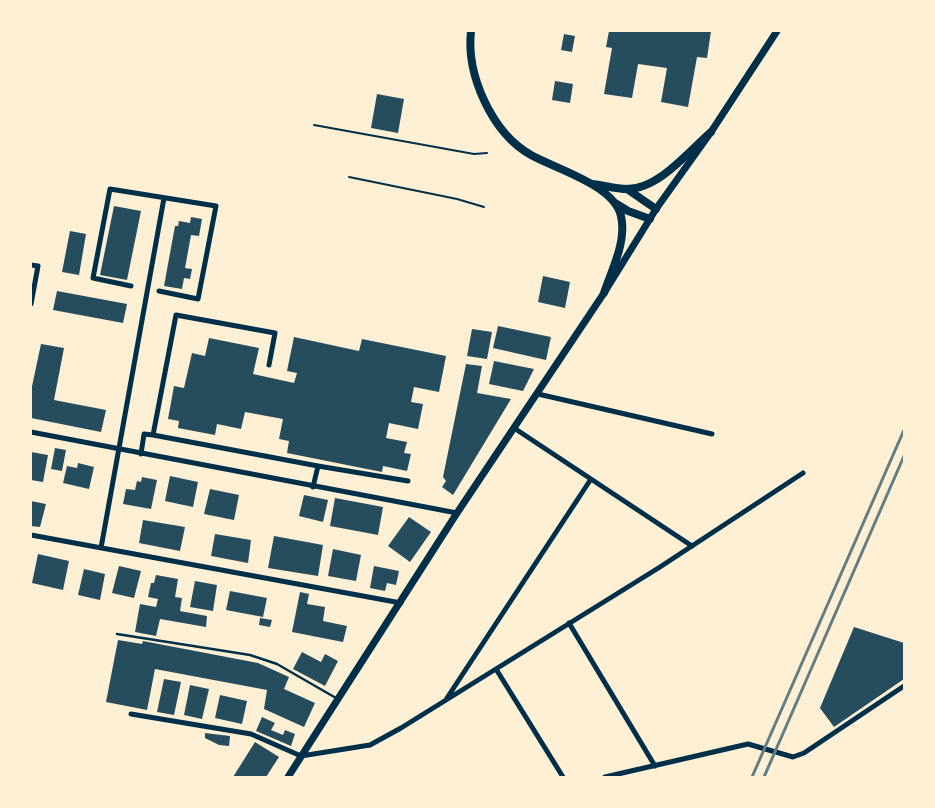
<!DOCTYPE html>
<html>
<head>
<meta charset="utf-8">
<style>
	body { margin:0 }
	#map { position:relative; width:935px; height:808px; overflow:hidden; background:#fdf0d5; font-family:Arial,sans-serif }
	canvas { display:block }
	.frame { position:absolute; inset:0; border:32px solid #fdf0d5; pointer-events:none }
</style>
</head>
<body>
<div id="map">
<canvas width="935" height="808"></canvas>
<div class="frame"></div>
</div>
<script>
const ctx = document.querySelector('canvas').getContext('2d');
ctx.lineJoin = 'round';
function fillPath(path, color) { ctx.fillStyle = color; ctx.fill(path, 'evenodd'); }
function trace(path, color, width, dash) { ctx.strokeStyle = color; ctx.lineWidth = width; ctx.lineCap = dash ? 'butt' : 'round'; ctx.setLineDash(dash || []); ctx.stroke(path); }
fillPath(new Path2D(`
	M609 31H711L707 58 697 57 688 107 661 102 667 68 638 64 632 98 604 94 612 48 606 47Z
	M564 34 575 36 572 52 561 50Z
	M555 81 573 84 570 103 552 100Z
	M377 94 404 99 398 133 371 128Z
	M114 206 141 211 127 280 100 275Z
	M191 217 202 219 199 236 191 235 185 268 192 269 190 279 184 278 182 289 164 286 175 226H178L179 221 190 223Z
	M70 231 86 234 79 275 62 272Z
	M543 276 570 282 565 308 538 302Z
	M57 291 127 304 123 323 53 310Z
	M498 326 551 337 546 360 493 348Z
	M472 329 492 332 487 359 467 356Z
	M294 337 359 351 362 339 446 356 439 392 414 387 411 402 423 404 418 429 389 423 386 438 407 442 404 453 411 454 407 471 383 466 382 472 287 453 289 441 279 439 283 419 245 412 241 429 217 424 215 435 178 428 179 421 168 419 174 386 184 388 192 353 205 356 209 338 259 348 253 374 294 383 297 373 287 371Z
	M41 344 64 348 54 400 106 410 101 432 31 418V391Z
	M494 361 534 369 523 391 489 384Z
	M466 364 482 366 477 393 511 399 453 495 442 487 446 481 443 477Z
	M55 448 66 450 62 471 51 469Z
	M31 452 48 455 43 482 31 480Z
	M78 463 94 467 89 489 63 483 67 466 77 468Z
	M170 476 198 482 193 507 165 501Z
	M142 477 157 480 151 509 123 504 126 489 135 490 137 481 141 482Z
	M210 489 239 495 234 520 204 514Z
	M304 495 328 500 323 522 299 516Z
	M335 498 383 507 378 535 330 526Z
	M31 501 46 504 40 527 31 526Z
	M409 517 431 532 410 562 388 546Z
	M143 520 185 527 180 551 139 543Z
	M215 534 251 540 248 563 211 556Z
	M274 536 323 545 318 576 268 568Z
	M333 549 361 555 356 581 328 576Z
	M38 554 69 561 63 590 32 583Z
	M119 566 141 571 134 598 112 593Z
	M374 566 399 571 396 585 387 583 385 591 370 588Z
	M84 569 105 574 100 600 78 595Z
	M156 575 178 579 175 597 182 598 180 611 207 616 206 627 160 619 156 636 135 632 140 604 156 607 158 599 148 597 151 583H154Z
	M195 581 217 585 213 611 190 607Z
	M230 591 267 598 263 617 226 610Z
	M300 592 309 594 307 604 325 607 323 621 347 626 343 642 292 632Z
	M260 618 272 620 270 627 259 625Z
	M854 627 904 643V679L834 727 820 708Z
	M118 640 142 644 143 641 258 663 289 677 284 689 315 703 304 727 264 709 267 690 155 669 147 710 106 702Z
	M302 652 321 662 325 654 338 661 325 686 293 669Z
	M164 679 181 682 174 715 157 712Z
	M190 685 209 689 202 719 184 715Z
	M220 695 247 701 242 724 215 718Z
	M262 717 275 723 271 730 283 735 285 730 295 734 291 746 256 731Z
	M205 733 230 736 229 746 219 745 205 738Z
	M255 742 279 757 266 777H233Z`), '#264d5e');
trace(new Path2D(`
	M314 125 474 154 487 153
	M349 177 457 199 484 207`), '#003049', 2);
trace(new Path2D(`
	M117 634 250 655 277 664 336 698`), '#003049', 2.5);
trace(new Path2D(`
	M31 265 38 266 31 304
	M131 286 93 278 110 189 216 206 198 299 159 291
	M269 365 275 333 176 315 153 435 318 466 313 487
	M538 394 712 434
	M514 428 692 546
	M31 432 457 513
	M141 454 144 434 153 435
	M318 466 408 481
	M31 535 401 603
	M101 548 164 198
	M569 623 655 766
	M496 669 563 777
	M447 698 591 479
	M131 714 251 734 301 756 370 745 401 728 660 567 803 473
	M605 777 748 744 793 757 804 753 904 686`), '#003049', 5);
trace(new Path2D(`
	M288 777 457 513 604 293 656 209 711 132 777 31`), '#003049', 7);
trace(new Path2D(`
	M471 31C466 75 492 133 531 155 556 169 614 185 621 216 627 241 612 269 604 293
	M592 184C603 185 615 189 627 189 659 189 688 152 711 132
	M627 189 656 209
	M615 203 628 211 650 219`), '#003049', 8);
trace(new Path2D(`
	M752 777 904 430
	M764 777 904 456`), '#657d81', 3);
</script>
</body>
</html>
